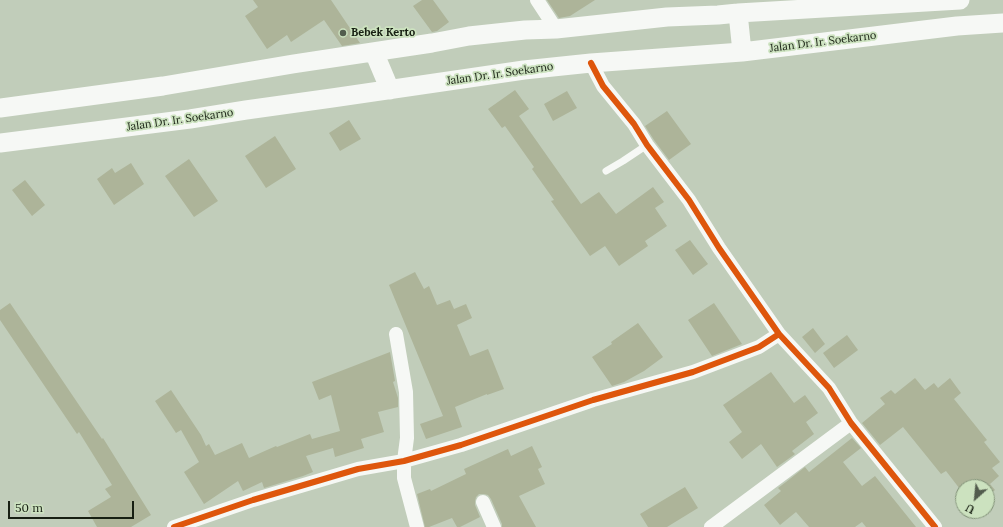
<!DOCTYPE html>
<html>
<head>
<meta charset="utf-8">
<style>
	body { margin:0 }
	#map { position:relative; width:1003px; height:527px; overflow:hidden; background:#c1cdba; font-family:Lora,serif }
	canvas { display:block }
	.north { position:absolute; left:955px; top:479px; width:40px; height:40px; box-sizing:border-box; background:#cce2bf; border:1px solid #84947a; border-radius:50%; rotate:207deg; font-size:11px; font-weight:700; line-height:16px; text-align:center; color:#171f12 }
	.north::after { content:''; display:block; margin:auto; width:14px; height:18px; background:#525c4d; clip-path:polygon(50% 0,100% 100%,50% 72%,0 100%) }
	.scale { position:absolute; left:8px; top:501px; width:126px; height:18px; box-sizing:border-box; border:2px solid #171f12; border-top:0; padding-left:5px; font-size:12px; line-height:14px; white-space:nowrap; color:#171f12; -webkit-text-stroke:3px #cce2bf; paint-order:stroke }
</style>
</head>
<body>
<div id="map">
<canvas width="1003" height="527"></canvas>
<div class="north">U</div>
<div class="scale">50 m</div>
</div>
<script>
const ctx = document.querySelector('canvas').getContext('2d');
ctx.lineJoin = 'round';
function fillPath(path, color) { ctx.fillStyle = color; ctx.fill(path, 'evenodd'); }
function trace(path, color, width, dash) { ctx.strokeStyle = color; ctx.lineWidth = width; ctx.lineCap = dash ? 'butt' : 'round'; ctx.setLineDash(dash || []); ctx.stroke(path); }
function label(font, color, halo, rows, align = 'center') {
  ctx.font = font + ' Lora,serif'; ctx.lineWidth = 3.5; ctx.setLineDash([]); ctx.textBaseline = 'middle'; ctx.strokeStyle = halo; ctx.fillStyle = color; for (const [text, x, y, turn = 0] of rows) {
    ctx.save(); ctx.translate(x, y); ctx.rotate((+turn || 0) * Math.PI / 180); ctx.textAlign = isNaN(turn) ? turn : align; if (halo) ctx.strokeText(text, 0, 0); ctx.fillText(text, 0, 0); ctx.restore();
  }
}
fillPath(new Path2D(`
	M253 0H331L360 43 342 46 324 20 291 42 287 35 267 49 245 16 258 7Z
	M422 0H433L449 22 437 31 432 32 413 6Z
	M547 0H595L570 16 559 18Z
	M515 90 529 109 519 116 581 204 599 192 616 214 653 187 664 202 655 208 667 226 645 241 648 246 619 266 605 246 590 256 551 201 554 200 532 169 534 167 505 126 502 128 488 109Z
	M567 91 577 108 553 121 544 104Z
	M667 111 691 144 669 160 654 140 645 126Z
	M349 120 361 139 340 151 329 133Z
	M275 136 296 169 266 188 245 156Z
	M189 159 218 201 194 217 165 176Z
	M131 163 144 184 114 205 97 179 112 168 115 173Z
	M25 180 45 205 32 216 12 190Z
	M690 240 708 264 693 275 675 250Z
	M415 272 424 289 429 286 437 305 450 300 454 309 466 304 472 318 457 325 470 356 488 349 504 389 487 395V394L455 407 462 427 426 439 420 424 443 416 389 285Z
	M10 303 102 439 103 438 151 515 131 527H97L88 511 111 497 105 489 112 485 79 432 77 434 0 320V310Z
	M714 303 742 344 712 356 688 320Z
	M638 323 663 357 644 371 624 382 612 386 592 357 612 344 611 342Z
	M813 328 825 344 815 353 802 337Z
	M847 335 858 350 834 368 823 353Z
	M390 352 395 381 393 382 398 398V407L378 412 384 432 361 439 364 448 335 457 333 448 306 456 313 472 303 476 264 488 262 482 243 491 238 481 204 504 184 472 199 462 181 430 176 433 155 401 171 390 201 435 206 446 209 444 215 455 242 443 249 458 276 446 277 447 310 434 312 439 340 431 331 395 319 400 312 382Z
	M771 372 794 403 805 395 818 413 806 422 814 434 792 451 795 454 777 467 761 444 742 459 729 442 742 432 723 405Z
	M915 378 925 390 934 383 938 388 950 378 961 393 954 399 987 440 984 442 1000 462 992 468 999 476 990 484 995 490 987 496V487H963V493L946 471 941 474 903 427 880 445 862 423 885 404 880 398 891 390 895 394Z
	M852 438 861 448 843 462 862 486 875 476 916 527H866L862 522 855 527H809L796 512 780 525 764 505 781 491 778 488 786 482 805 467 809 472Z
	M532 446 542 467 538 469 545 484 519 496 536 527H502V524L491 499 488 495 484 494H479L476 497 475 501V505L480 517 460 527H457L452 518 429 527H425L417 494 430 489 431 491 466 474 464 469 508 449 511 456Z
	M685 487 698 508 667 527H648L640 514Z`), '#adb499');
trace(new Path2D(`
	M606 171 623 161 647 145`), '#f6f8f5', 7);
trace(new Path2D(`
	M537 0 556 29
	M591 63 603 86 634 124 647 145 689 200 719 248 779 334 829 388 851 423 935 527
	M396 334 406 392 407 438 404 461V478L417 527
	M483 502 494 527
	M174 527 253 500 358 469 404 461 461 445 593 400 693 372 759 347 779 334
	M711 527 851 423`), '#f6f8f5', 14);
trace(new Path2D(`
	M738 13 742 52
	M374 52 390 90
	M0 108 163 86 293 64 432 43 469 36 525 30 556 29 667 17 718 15 738 13 960 0
	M0 143 190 119 246 110 332 98 524 70 591 63 742 52 957 26 1003 23`), '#f6f8f5', 19);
trace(new Path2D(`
	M591 63 603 86 634 124 647 145 689 200 719 248 779 334 829 388 851 423 935 527
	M174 527 253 500 358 469 404 461 461 445 593 400 693 372 759 347 779 334`), '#de560c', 6);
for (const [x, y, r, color] of [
	[343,33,4,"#525c4d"]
]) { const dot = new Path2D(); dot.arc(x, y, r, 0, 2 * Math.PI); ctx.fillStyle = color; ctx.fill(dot); trace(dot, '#cce2bf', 1.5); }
label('bold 11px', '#171f12', '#cce2bf', [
	["Bebek Kerto",351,33]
], 'left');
label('11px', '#171f12', '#cce2bf', [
	["Jalan Dr. Ir. Soekarno",823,42,-7],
	["Jalan Dr. Ir. Soekarno",500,74,-8],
	["Jalan Dr. Ir. Soekarno",180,120,-8]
]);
</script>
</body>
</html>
